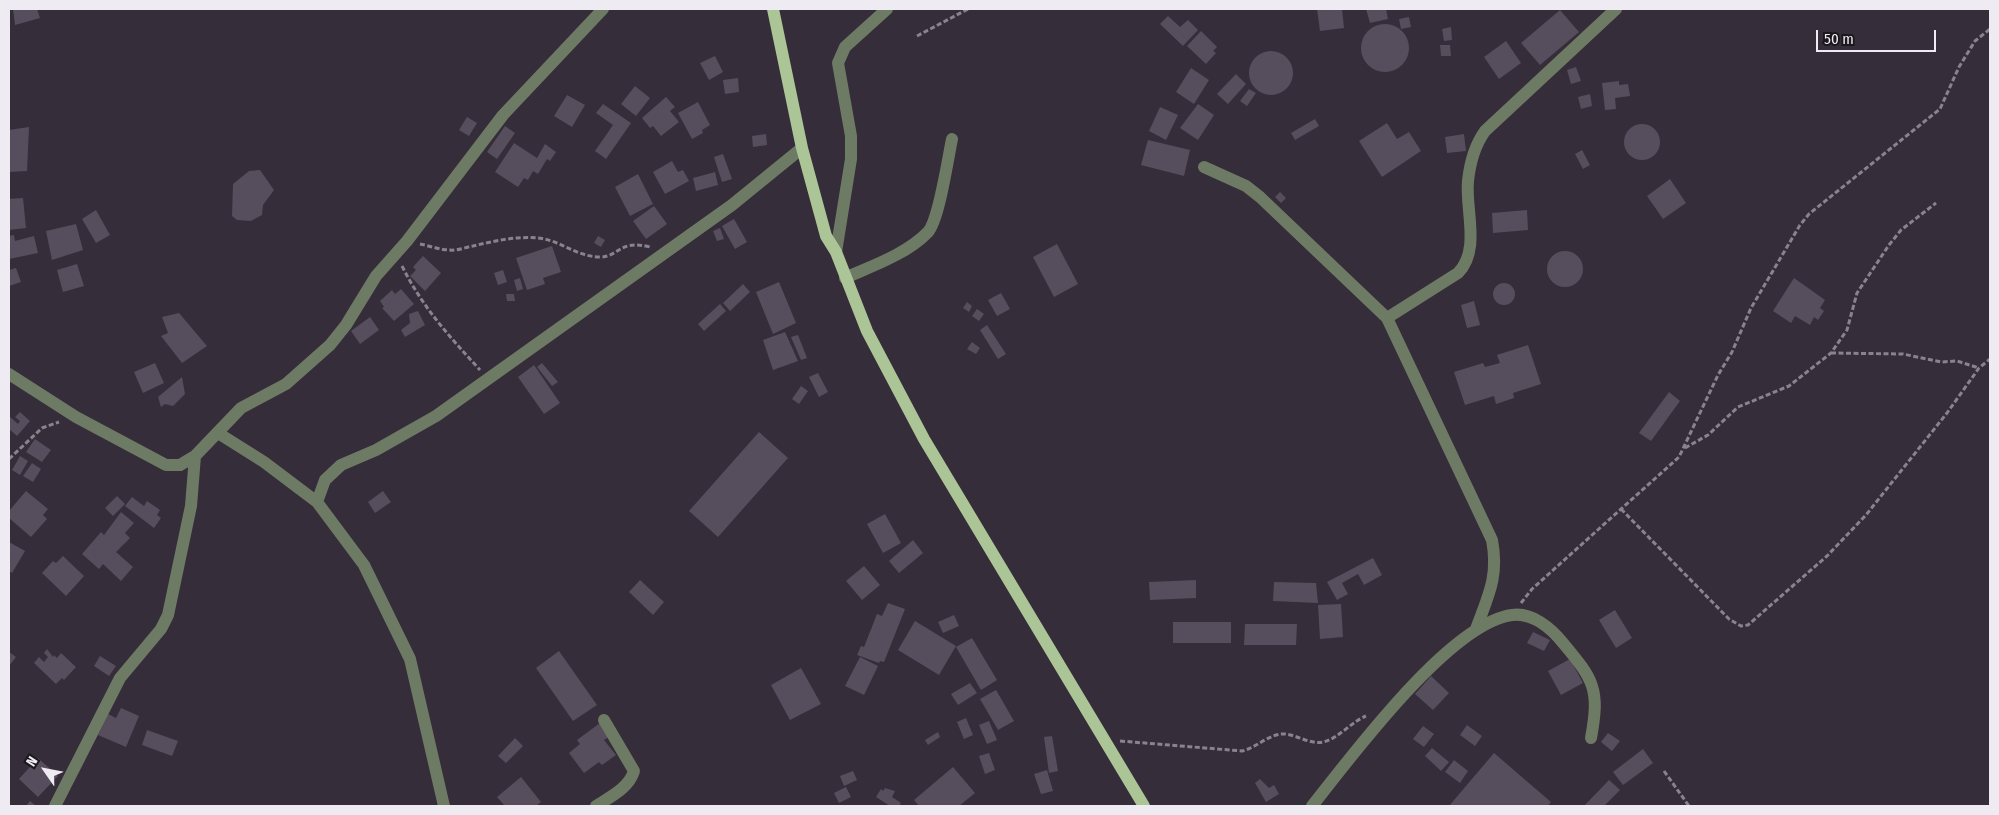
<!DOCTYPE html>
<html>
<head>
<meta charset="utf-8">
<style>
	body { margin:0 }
	#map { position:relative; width:1999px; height:815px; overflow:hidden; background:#352d3a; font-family:"Fira Sans Condensed",sans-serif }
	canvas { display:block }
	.frame { position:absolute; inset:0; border:10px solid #efebf3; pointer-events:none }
	.north { position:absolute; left:20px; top:745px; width:50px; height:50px; -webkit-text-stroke:4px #1b171d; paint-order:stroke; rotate:303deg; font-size:14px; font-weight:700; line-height:20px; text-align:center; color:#efebf3 }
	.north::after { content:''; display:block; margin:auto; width:18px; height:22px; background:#efebf3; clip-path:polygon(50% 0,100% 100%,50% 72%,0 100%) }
	.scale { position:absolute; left:1816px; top:30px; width:120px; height:22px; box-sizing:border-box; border:2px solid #efebf3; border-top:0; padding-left:6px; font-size:15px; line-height:18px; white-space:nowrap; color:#efebf3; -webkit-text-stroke:4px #1b171d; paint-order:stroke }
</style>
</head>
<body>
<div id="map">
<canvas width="1999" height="815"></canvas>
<div class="frame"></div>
<div class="north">N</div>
<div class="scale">50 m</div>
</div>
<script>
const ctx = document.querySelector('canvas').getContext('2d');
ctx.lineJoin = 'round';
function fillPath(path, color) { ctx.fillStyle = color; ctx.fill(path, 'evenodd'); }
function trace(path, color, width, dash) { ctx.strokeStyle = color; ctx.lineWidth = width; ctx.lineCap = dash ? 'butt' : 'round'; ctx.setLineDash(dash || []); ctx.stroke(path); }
fillPath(new Path2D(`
	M13 9H37L40 18 15 25Z
	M1317 9H1342L1344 28 1320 31Z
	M1366 9H1386L1388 19 1370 23Z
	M1560 10 1579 32 1540 65 1521 43Z
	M1168 16 1180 27 1188 20 1198 30 1183 46 1160 24Z
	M1409 17 1411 27 1401 29 1399 19Z
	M1361 48a24 24 0 1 1 48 0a24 24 0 1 1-48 0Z
	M1451 27 1452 40 1444 41 1442 29Z
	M1201 31 1217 47 1213 51 1216 53 1206 64 1187 46Z
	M1506 41 1521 63 1499 79 1484 57Z
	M1440 45H1450L1451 56H1441Z
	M1249 73a22 22 0 1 1 44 0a22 22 0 1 1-44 0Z
	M715 56 723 72 709 80 700 63Z
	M1576 67 1581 81 1571 84 1567 70Z
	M1191 68 1209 80 1194 104 1176 92Z
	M1236 74 1246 84 1228 104 1217 94Z
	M738 78 739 92 725 94 723 80Z
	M1619 81V85L1628 84 1630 96 1615 98 1616 109 1605 110 1602 83Z
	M635 86 650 98 636 116 621 104Z
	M1249 89 1256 93 1247 106 1240 101Z
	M1590 94 1592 106 1581 109 1578 97Z
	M567 95 585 105 572 127 554 116Z
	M666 97 675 107 670 111 679 122 661 136 653 126 650 128 642 118Z
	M698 102 710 125 702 130 703 133 692 139 678 113Z
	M603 104 631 123 606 159 595 151 613 125 596 113Z
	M1198 104 1214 115 1198 140 1180 128Z
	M1160 107 1178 115 1166 140 1149 131Z
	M467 117 477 123 469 136 459 130Z
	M1315 119 1319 126 1295 140 1291 133Z
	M1387 123 1397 139 1409 132 1421 151 1382 177 1359 141Z
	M1624 142a18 18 0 1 1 36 0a18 18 0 1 1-36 0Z
	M505 126 515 133 497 159 487 152Z
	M29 127 27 171 9 172V130Z
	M766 134 767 145 753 147 752 136Z
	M1464 134 1466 151 1447 153 1445 137Z
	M1148 140 1190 150 1184 176 1141 165Z
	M514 143 537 158 545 144 556 152 550 161 547 159 538 174 533 171 528 180 524 178 518 187 495 172Z
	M1582 150 1590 165 1583 169 1575 154Z
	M723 154 732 179 722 182 714 157Z
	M672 161 678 172 683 170 689 181 665 194 653 172Z
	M260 170 274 190 263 205 262 215 251 221 237 220 232 216 233 184 249 171Z
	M715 172 718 185 696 191 693 178Z
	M638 174 653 204 630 216 615 187Z
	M1670 179 1686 203 1663 219 1647 196Z
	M1280 192 1286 198 1281 203 1275 197Z
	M23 198 26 228 9 230V199Z
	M654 206 667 224 646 239 633 221Z
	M96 210 110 235 96 243 82 219Z
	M1527 210 1528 230 1493 233 1492 213Z
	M734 219 747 242 735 249 722 226Z
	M76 224 83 250 52 260 46 231Z
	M720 228 724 239 717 241 713 231Z
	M14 235 15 241 34 236 38 253 9 259V236Z
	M598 236 605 240 601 247 594 243Z
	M1057 244 1078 284 1054 297 1033 257Z
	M552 246 561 272 543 278 545 284 527 290 516 258Z
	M1547 269a18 18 0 1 1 36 0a18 18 0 1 1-36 0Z
	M423 256 441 273 425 291 410 276 416 270 413 267Z
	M77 264 84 286 63 292 57 270Z
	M16 268 21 282 9 286V270Z
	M503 270 507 282 498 285 494 273Z
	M520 278 523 289 517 291 514 280Z
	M1794 278 1825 300 1820 308 1824 311 1818 320 1814 317 1810 325 1795 316 1791 323 1773 311Z
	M779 282 796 323 773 334 756 292Z
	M1493 294a11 11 0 1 1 22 0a11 11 0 1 1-22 0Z
	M743 284 750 292 730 311 723 303Z
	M401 289 414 304 394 321 382 308 384 307 380 301 392 290 395 294Z
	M1001 293 1010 309 997 316 988 300Z
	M506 294H514L515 301H507Z
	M1474 301 1480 325 1467 328 1461 305Z
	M967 302 972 306 969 312 963 308Z
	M720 304 726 311 704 331 698 324Z
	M977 309 984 314 979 321 972 316Z
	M418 311 425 325 405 337 401 330 410 323 409 314Z
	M179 313 207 346 182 363 161 336 168 333 162 317Z
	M370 317 379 330 360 344 351 331Z
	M987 325 1006 354 998 359 980 330Z
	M785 332 798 361 773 370 763 340Z
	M798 335 807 358 801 360 791 337Z
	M972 342 980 348 976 354 967 349Z
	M1528 345 1541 384 1513 393 1514 398 1496 404 1494 396 1465 405 1454 372 1483 363 1485 367 1500 363 1497 355Z
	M155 363 164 383 143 393 134 372Z
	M542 363 558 382 552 386 537 367Z
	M534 365 560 403 544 414 518 377Z
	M818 373 828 392 819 397 809 377Z
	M182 377 185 394 173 406 165 404 161 407 158 397Z
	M801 386 808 391 799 404 792 399Z
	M1669 392 1680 401 1651 441 1639 433Z
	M20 412 30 421 17 436 9 429V416L18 424 20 421 15 417Z
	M759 432 788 458 718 537 689 511Z
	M35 439 51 450 42 462 26 452Z
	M20 456 28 461 20 475 12 470Z
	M32 463 41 469 33 482 23 476Z
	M26 491 48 509 43 515 47 519 31 537 9 518V511Z
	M383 491 391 502 375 513 368 502Z
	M117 496 125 504 113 516 105 508Z
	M132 497 144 506 147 501 160 510 157 515 161 518 154 528 125 506Z
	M121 512 134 523 125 533 130 538 116 552 133 567 121 581 103 564 99 569 82 554 101 532 104 535Z
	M885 514 901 543 883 553 867 524Z
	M913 540 923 553 899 573 889 561Z
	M9 542 25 551 12 573 9 571Z
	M63 556 84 576 66 596 42 573 53 561 56 563Z
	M1373 558 1382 575 1364 585 1358 574 1342 583 1348 594 1337 600 1327 582Z
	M864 566 880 585 862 600 846 581Z
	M640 580 664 602 653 615 629 592Z
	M1196 580V598L1150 600 1149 582Z
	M1274 582 1316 583 1318 603 1273 601Z
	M888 603 905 609 884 662 880 661 879 663 857 655 861 646 864 647 877 614 882 616Z
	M1341 604 1343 637 1320 639 1318 605Z
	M1615 610 1632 638 1616 648 1599 620Z
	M954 615 959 626 943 633 938 622Z
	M915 621 956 646 939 675 898 650Z
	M1173 622H1231V643H1173Z
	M1245 624H1297L1296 645H1244Z
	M1533 632 1550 640 1544 651 1527 643Z
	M972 638 997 680 981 690 956 647Z
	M47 649 53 657 54 655 57 658 61 653 76 667 64 680 62 678 56 684 34 663 39 657 44 662 48 657 44 653Z
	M559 651 597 705 573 721 536 668Z
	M9 652 16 657 9 666Z
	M100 656 116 666 109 676 94 666Z
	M860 657 878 666 864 695 845 686Z
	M1570 659 1583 683 1561 695 1548 671Z
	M801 668 821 704 790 720 771 685Z
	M1431 676 1449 693 1433 710 1415 694Z
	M970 683 977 693 958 705 951 694Z
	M996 690 1014 721 998 730 980 699Z
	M121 708 139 716 126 747 98 735 108 714 116 718Z
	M966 718 973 735 964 739 957 722Z
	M989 721 997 740 987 744 979 725Z
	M600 723 610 736 604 740 616 755 602 765 599 762 584 773 569 753 580 744 577 740Z
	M1467 725 1482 736 1475 746 1460 735Z
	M1423 726 1434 734 1424 747 1413 739Z
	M147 730 178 741 172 756 142 745Z
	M938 732 940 737 928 745 925 740Z
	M1608 733 1620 741 1612 751 1601 742Z
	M1052 736 1058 771 1049 773 1044 737Z
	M515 738 523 746 506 763 498 756Z
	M1432 748 1449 762 1441 771 1425 756Z
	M1643 749 1653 763 1623 785 1613 772Z
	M989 753 995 770 985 774 979 756Z
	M1494 753 1551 802 1548 806H1449Z
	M38 758 58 776 38 797 19 779Z
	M1454 760 1468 771 1460 783 1445 772Z
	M953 767 975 793 959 806H919L914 800Z
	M1047 770 1053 791 1041 794 1034 774Z
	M853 771 857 780 844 786 840 776Z
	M521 777 541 802 536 806H505L497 797Z
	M1260 779 1269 788 1274 785 1279 794 1266 802 1255 783Z
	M1609 780 1620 790 1604 806H1584Z
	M846 787 851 797 839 803 834 793Z
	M885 788 895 791 892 797 901 803 899 806H890L876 797 881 789 883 791Z
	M30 801 36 806H26Z`), '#564e5c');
trace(new Path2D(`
	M917 36 968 9
	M420 244C430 246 441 250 450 250 457 251 466 247 473 246 494 241 516 236 538 238 560 240 577 257 600 257 619 257 619 239 650 247
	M402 266C423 308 449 336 480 370
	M1831 353 1903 354 1941 362 1957 361 1979 368
	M1685 448 1708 435 1738 407 1789 386 1831 353 1847 330 1857 293 1889 245 1901 230 1936 203
	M9 459 42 428 59 422
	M1621 509 1729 619 1741 626 1748 625 1827 556 1866 515 1947 413 1979 368 1990 359
	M1521 603 1532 589 1679 457 1718 375 1732 352 1751 308 1800 225 1809 214 1940 109 1959 67 1975 41 1990 29
	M1120 741 1242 751C1256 748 1270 733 1285 734 1297 735 1311 745 1323 742 1338 739 1351 722 1366 716
	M1664 771 1689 806`), '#89838d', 3, [5, 2.5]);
trace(new Path2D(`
	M1204 167 1246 186 1260 197 1387 318 1492 540C1499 577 1488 596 1476 629
	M836 252 851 159V136L838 63 845 47 887 9
	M845 278C872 266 907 254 928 232 939 220 948 158 952 139
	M1387 318 1458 273C1481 250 1465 209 1468 181 1470 162 1475 145 1485 131L1616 9
	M9 374 76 417 166 465H180L195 456 241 408 286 384 330 345 346 325 376 276 407 241 503 115 603 9
	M218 433 264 462 317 502
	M55 806 120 678 161 629 168 615 191 506 195 456
	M444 806 410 659 364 565 317 502 325 480 341 465 376 450 436 416 732 205 802 148
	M596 806C610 797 629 788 634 771L604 720
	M1312 806C1351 757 1450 623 1512 615 1532 612 1551 628 1563 643 1594 680 1600 689 1591 738`), '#6e7b64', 12);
trace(new Path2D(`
	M773 9 802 148 826 236 836 252 867 331 924 439 1144 806`), '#abc596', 12);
</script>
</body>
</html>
